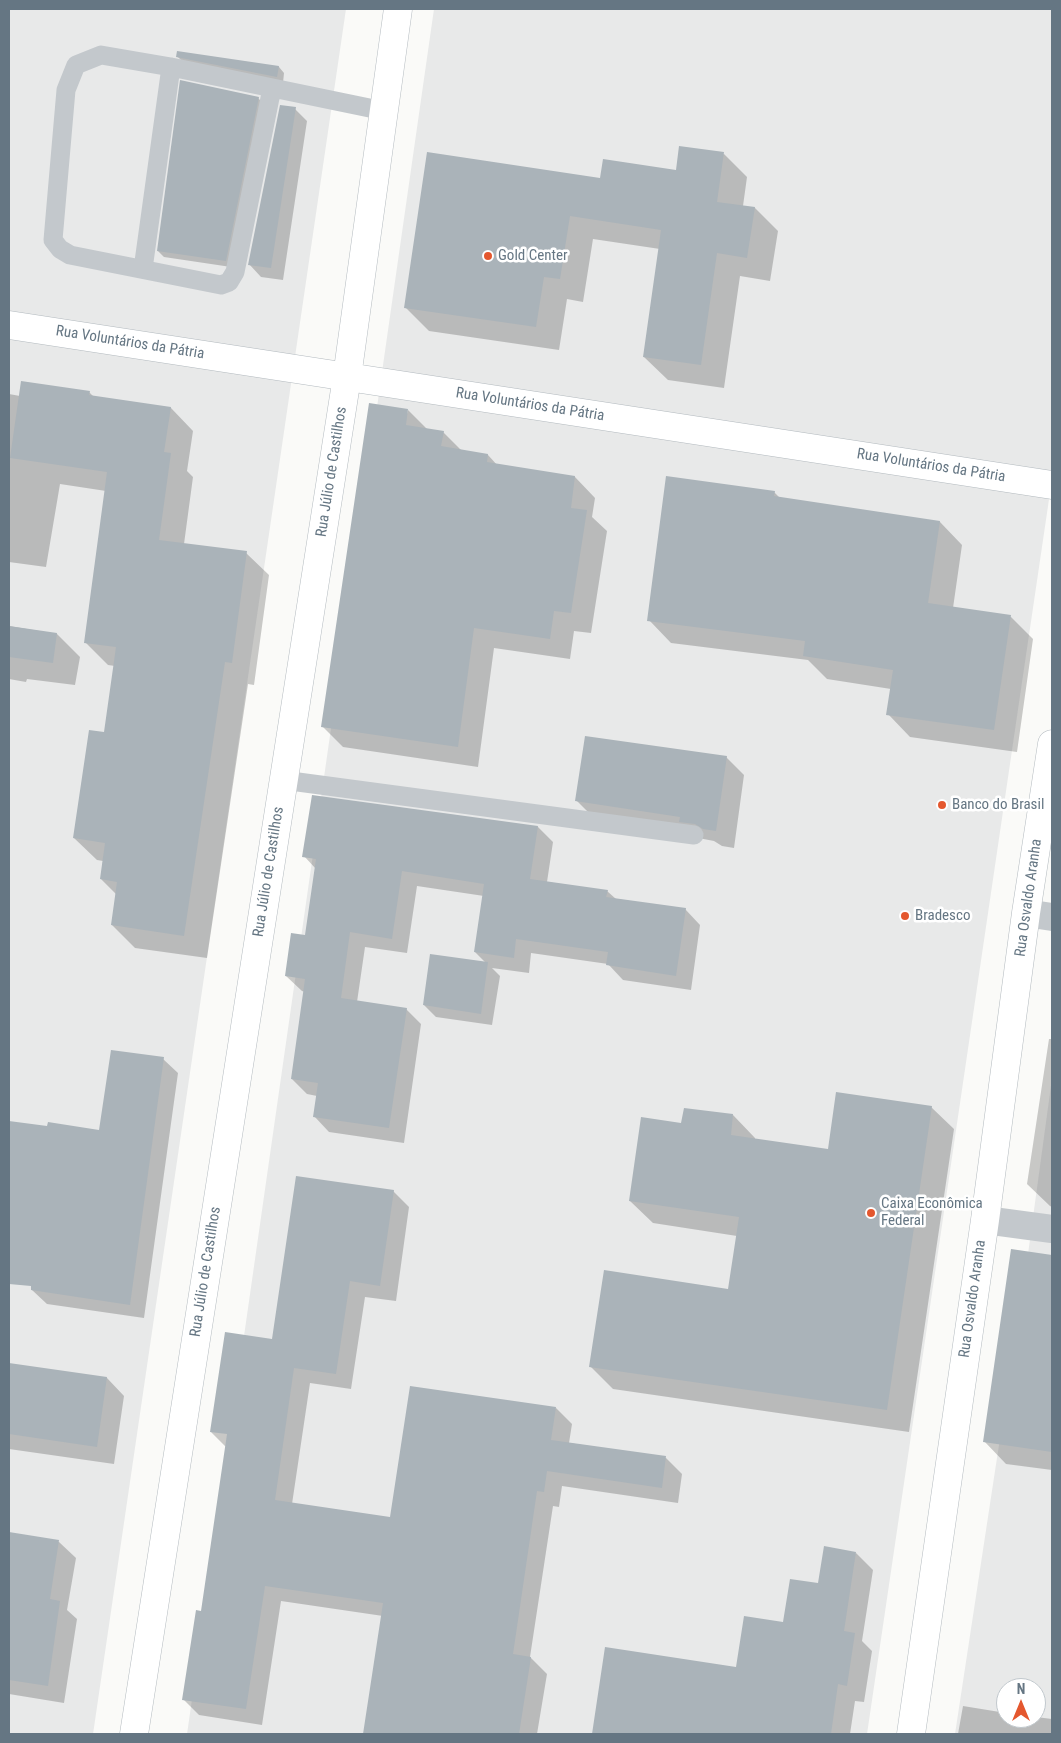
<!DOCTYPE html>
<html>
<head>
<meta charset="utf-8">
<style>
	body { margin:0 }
	#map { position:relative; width:1061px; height:1743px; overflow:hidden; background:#fafaf8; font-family:"Roboto Condensed",sans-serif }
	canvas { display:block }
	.frame { position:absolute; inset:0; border:10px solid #657683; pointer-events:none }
	.north { position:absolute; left:996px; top:1678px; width:50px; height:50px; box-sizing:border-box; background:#fff; border:1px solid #c1c8cd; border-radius:50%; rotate:0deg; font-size:14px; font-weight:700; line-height:20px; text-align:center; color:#657683 }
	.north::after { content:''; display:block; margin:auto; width:18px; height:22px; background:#e4572e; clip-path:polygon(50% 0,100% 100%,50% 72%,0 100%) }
</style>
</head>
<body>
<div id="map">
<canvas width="1061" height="1743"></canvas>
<div class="frame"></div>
<div class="north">N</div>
</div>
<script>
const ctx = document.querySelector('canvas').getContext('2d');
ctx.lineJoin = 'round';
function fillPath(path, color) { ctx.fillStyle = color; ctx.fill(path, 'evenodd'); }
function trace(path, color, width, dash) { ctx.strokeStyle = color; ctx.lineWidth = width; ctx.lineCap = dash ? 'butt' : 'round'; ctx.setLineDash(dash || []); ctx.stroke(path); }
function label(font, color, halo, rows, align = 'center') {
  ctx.font = font + ' "Roboto Condensed",sans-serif'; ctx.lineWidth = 5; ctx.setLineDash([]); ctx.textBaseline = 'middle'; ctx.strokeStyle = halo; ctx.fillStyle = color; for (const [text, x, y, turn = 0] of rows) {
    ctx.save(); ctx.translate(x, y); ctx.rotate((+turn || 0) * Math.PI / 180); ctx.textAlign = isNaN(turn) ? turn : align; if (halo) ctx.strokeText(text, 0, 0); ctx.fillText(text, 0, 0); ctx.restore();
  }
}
fillPath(new Path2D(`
	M9 9H346L93 1734H9Z
	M434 9H1052V479L867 1734H187Z
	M1052 1078V1734H955L1028 1254ZM1006 1688H1036V1718H1006Z`), '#e8e9e9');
fillPath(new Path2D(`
	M177 56 279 67 284 73 283 83 183 62Z
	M258 98 264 104 231 267 164 257 158 251Z
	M295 109 307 121 283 280 261 277 249 264Z
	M724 154 747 177 743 206 755 208 778 231 770 281 740 276 724 388 668 380 644 357 660 249 593 239 583 302 567 299 559 350 429 331 405 307 601 180 677 172Z
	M89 392 94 397 171 408 193 431 187 471 193 477 184 544 246 553 269 575 254 685 248 684 207 958 135 948 112 925 116 894 101 879 103 861 97 860 74 838 105 734 115 666 108 665 85 642 106 491 60 484 46 567 9 562V394L20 396Z
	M408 410 427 429 443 432 462 451 488 455 498 466 575 477 595 498 592 517 607 531 591 633 574 631 570 659 494 648 478 767 343 747 323 727Z
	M774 492 781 499 940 522 962 545 953 608 1011 617 1033 639 1017 752 910 737 888 714 891 689 827 679 808 660 671 643 649 620Z
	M9 626 57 634 80 657 75 685 27 679 26 682 9 679Z
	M726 757 744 775 734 848 722 846 714 841 594 818 577 801Z
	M538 827 553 842 547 882 607 891 616 899 685 909 700 925 691 990 623 980 608 964 531 953 529 973 492 968 500 976 492 1025 436 1017 424 1005 486 963 475 952 484 896 417 886 407 953 365 947 357 1002 406 1009 421 1024 404 1143 329 1132 314 1116 317 1096 307 1094 292 1079 305 992 302 991 286 976 306 937 316 869 304 856Z
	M1049 1039H1052V1207L1050 1206 1027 1184Z
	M163 1059 178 1073 144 1318 47 1304 32 1290 38 1249 9 1245V1122L48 1128 100 1131Z
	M931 1107 954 1129 909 1432 613 1389 590 1366 729 1290 737 1236 653 1223 630 1201 733 1115 755 1138V1140L829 1151Z
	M393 1191 409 1207 396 1301 365 1297 351 1389 310 1383 292 1504 391 1519 556 1408 572 1424 569 1443 666 1458 682 1474 678 1503 562 1486 559 1507 553 1506 530 1657 547 1674 537 1734H364L383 1616 281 1601 262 1725 199 1715 183 1699 202 1613 226 1447 211 1432 273 1340Z
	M1012 1250 1052 1256V1470L1006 1464 984 1441Z
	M9 1364 107 1378 124 1396 114 1464 9 1449Z
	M9 1534 59 1542 76 1558 67 1610 77 1619 64 1703 9 1694Z
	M856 1553 873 1570 862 1641 872 1651 864 1702 855 1701 850 1734H593L606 1649 737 1669 784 1623 819 1585Z
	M963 1706 1006 1713V1718L1036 1717 1052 1719V1734H958Z`), '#0003');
fillPath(new Path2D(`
	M177 51 279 66 277 77 176 57Z
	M180 80 259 97 226 261 157 251Z
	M280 105 296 107 271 268 248 265Z
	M679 146 724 152 717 202 755 207 747 258 717 253 701 365 643 357 661 230 570 216 560 279 544 277 536 327 404 308 427 152 600 178 603 159 676 170Z
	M21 381 90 391 89 395 171 407 164 452 171 453 159 540 247 551 232 663 225 662 184 936 111 925 117 882 100 879 105 843 73 838 89 730 104 732 116 647 84 643 107 472 10 458Z
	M369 403 408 409 406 425 444 431 441 446 488 454 487 462 575 476 571 508 587 510 571 613 554 611 550 639 474 628 458 747 321 727Z
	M666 476 775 491 774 496 940 521 928 603 1011 615 994 730 886 715 893 670 803 656 805 641 647 621Z
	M9 626 57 633 53 663 9 657Z
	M585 736 727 756 716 831 703 829 695 824 679 822 680 817 575 801Z
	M312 795 538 826 530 879 608 890 606 897 686 908 676 976 606 965 608 952 516 939 514 958 474 952 484 884 402 871 392 939 350 932 341 998 407 1008 389 1128 313 1117 318 1083 291 1079 305 979 285 976 291 933 305 935 316 859 302 857Z
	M430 954 488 962 481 1014 423 1005Z
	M111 1050 164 1057 130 1305 31 1290V1286L9 1284V1121L47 1126 48 1122 99 1130Z
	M836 1092 932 1106 887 1410 589 1367 604 1270 728 1289 739 1217 629 1201 641 1117 681 1123 684 1108 733 1114 731 1135 828 1149Z
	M296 1176 394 1190 380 1286 350 1281 336 1374 294 1368 275 1500 390 1517 410 1386 556 1407 551 1440 666 1456 662 1488 547 1471 544 1492 537 1491 513 1654 531 1657 519 1734H363L383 1603 265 1586 246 1709 182 1700 196 1610 201 1611 227 1434 210 1432 225 1332 272 1339Z
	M1011 1249 1052 1255V1452L983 1442Z
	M9 1363 107 1377 97 1447 9 1434Z
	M9 1532 59 1540 50 1599 60 1601 48 1686 9 1680Z
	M824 1546 856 1552 844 1631 855 1633 847 1686 838 1684 831 1734H592L605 1647 736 1667 744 1616 783 1622 790 1579 818 1583Z`), '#aab3b9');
const secondary = new Path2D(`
	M9 325 1052 485
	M134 1734 347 377 398 9
	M911 1734 985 1220 1026 913 1052 744`);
trace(secondary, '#b3babf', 29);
trace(new Path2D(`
	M272 88 235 272 229 282 221 285 70 255 60 249 53 240 66 90 76 65 101 55 171 67 384 111
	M143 269 171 67
	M283 780 694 835`), '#c3c8cc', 19);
trace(new Path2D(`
	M1026 913 1052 917
	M985 1220 1052 1229`), '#c3c8cc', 28);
trace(secondary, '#fff', 28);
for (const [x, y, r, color] of [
	[488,256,5,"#e4572e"],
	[942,805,5,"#e4572e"],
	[905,916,5,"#e4572e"],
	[871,1213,5,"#e4572e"]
]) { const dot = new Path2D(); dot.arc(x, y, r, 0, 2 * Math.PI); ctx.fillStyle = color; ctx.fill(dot); trace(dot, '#fff', 2); }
label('15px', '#657683', '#fff', [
	["Gold Center",498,256],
	["Banco do Brasil",952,805],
	["Bradesco",915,916],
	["Caixa Econômica",881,1204],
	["Federal",881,1221]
], 'left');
label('15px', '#657683', '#fff', [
	["Rua Voluntários da Pátria",130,343,9],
	["Rua Voluntários da Pátria",530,405,9],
	["Rua Voluntários da Pátria",931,466,9],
	["Rua Júlio de Castilhos",332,472,-81],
	["Rua Júlio de Castilhos",269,872,-81],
	["Rua Osvaldo Aranha",1029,898,-82],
	["Rua Júlio de Castilhos",206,1272,-81],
	["Rua Osvaldo Aranha",973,1299,-82]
]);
</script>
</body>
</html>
